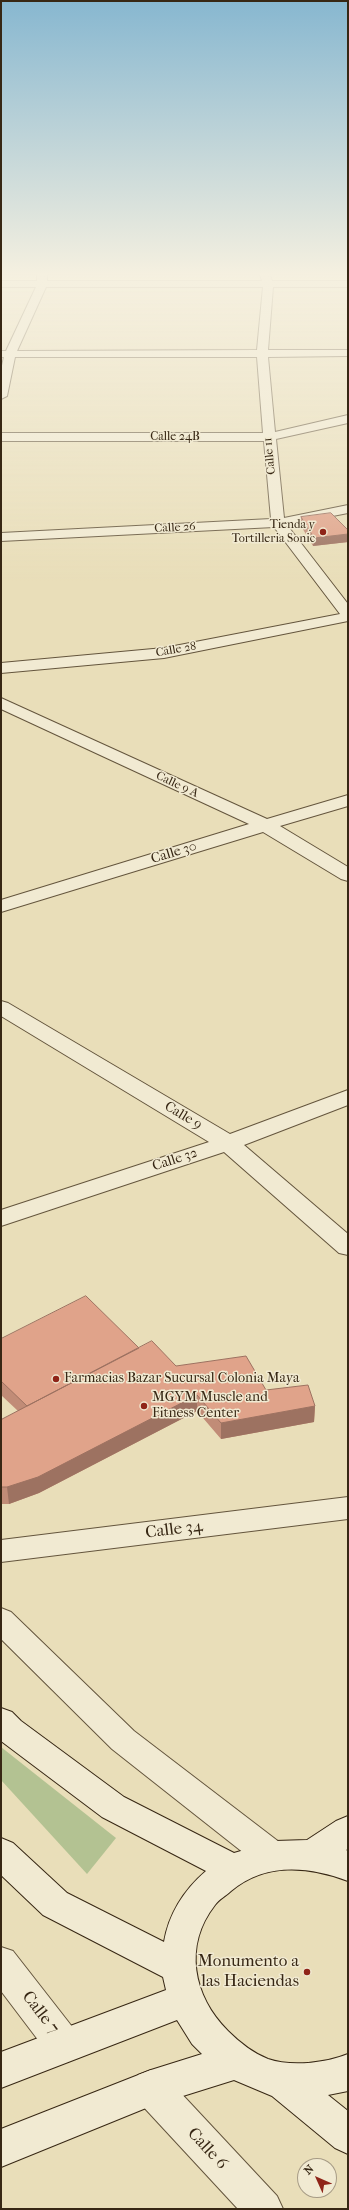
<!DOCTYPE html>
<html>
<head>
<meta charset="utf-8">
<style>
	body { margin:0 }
	#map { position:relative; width:349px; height:2210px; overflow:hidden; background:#e9deb9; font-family:"IM FELL French Canon",serif }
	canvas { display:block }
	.frame { position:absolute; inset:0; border:2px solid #372714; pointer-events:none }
	.north { position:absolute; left:297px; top:2158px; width:40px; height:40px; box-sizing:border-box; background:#f1ead2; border:1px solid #a79c86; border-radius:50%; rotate:315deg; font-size:11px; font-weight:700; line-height:16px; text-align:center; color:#372714 }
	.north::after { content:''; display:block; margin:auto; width:14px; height:18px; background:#8f2418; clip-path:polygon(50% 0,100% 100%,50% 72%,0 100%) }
</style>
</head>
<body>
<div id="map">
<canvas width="349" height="2210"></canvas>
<div class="frame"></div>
<div class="north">N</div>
</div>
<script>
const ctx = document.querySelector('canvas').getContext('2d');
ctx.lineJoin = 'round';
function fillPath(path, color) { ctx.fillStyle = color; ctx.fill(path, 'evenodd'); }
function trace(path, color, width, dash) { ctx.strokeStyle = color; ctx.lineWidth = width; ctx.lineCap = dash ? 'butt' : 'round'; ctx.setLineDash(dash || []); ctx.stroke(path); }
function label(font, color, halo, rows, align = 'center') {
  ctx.font = font + ' "IM FELL French Canon",serif'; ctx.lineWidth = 3; ctx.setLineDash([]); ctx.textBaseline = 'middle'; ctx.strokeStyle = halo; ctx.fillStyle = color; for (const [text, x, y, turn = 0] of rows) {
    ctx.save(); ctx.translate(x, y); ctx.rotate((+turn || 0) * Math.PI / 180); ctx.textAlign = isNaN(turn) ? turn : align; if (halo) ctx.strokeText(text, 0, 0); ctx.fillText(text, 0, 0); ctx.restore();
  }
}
fillPath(new Path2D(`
	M1 1747 116 1838 87 1874 1 1780Z`), '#b3c292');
const street = new Path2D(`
	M37 274H47V281H262L260 274H270L272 281H348V287H273L268 350H348V356L268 357 275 432 348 415V423L276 439 284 518 348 505V513L287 525 348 604V621L164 658 1 673V663L164 648 340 614 274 527 1 541V533L271 519 264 441H1V433H263L257 357H15L7 396 1 399V370L4 357H1V351H6L36 287H1V281H37ZM46 287H263L257 350 17 351Z
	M1 698 267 819 348 795V806L280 826 348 867V881L341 879 263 832 1 912V900L249 824 1 709Z
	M1 1001 8 1003 230 1134 348 1090V1105L244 1145 348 1234V1255L339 1253 224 1152 1 1226V1210L209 1142 1 1016Z
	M348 1497V1519L1 1562V1540Z
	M1 1608 11 1612 134 1731 283 1845 287 1855 283 1865 271 1870 259 1865 112 1749 1 1639Z
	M1 1947 13 1951 77 2033 82 2045 77 2057 64 2062 51 2057 1 1991Z
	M151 2070 164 2075 277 2196 283 2209H238L138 2101 133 2088 138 2075Z`);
const secondary = new Path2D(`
	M1 1708 12 1712 21 1721 124 1797 234 1853 275 1841 307 1840 336 1821 348 1816V1849L346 1850 348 1851V1881C309 1866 265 1862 231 1891 226 1896 219 1899 215 1905 183 1946 193 1996 228 2031 239 2042 253 2053 268 2059 291 2067 326 2063 348 2054V2091L328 2095 348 2111V2154L335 2148 272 2096 234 2080 151 2106 1 2167V2129L151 2070 202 2054 192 2044 177 2020 1 2088V2052L166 1990 163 1977 43 1915 1 1875V1838L13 1843 67 1893 164 1942C169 1913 184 1890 206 1871L102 1817 1 1741Z`);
trace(street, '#64553d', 2);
trace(secondary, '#372714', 2);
fillPath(street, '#f1ead2');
fillPath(secondary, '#f1ead2');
fillPath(new Path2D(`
	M301 517 348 530V542L313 546 301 526Z
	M1 1339 139 1348 176 1366 266 1390 315 1406 314 1422 221 1439 197 1411 39 1493 9 1504H1V1420L18 1411 1 1395Z`), '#c18c77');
fillPath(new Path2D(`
	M348 534V542L313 546 314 538Z
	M197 1395V1411L39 1493 9 1504 7 1487Z
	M315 1406 314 1422 221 1439V1423Z`), '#9d7261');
const building = new Path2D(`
	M331 513 348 530V534L314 538 301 517Z
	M86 1296 139 1348 27 1406 1 1381V1339Z
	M152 1341 176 1366 246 1356 266 1390 308 1385 315 1406 221 1423 197 1395 38 1477 7 1487H1V1420Z`);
fillPath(building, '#e0a38a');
trace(building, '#9d7261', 1);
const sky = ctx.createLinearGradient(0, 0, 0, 583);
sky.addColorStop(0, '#87b7d0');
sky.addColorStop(0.47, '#f5f0e0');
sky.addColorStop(1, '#f5f0e000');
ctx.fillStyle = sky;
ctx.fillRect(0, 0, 349, 583);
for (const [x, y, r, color] of [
	[323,532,4,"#8f2418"],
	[56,1379,4,"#8f2418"],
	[144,1406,4,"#8f2418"],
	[307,1972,4,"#8f2418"]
]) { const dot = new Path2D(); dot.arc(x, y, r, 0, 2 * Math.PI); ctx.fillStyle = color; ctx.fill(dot); trace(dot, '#f1ead2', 1.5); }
label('12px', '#372714', '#f1ead2', [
	["Calle 24B",175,437],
	["Calle 11",270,456,-96],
	["Calle 26",175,528,-3],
	["Calle 28",176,650,-10],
	["Calle 9 A",177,785,25]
]);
label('12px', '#372714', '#f1ead2', [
	["Tienda y",315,525],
	["Tortilleria Sonic",315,539]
], 'right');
label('14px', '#372714', '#f1ead2', [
	["Calle 30",174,853,-17],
	["Calle 9",183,1116,31],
	["Calle 32",175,1160,-18]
]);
label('14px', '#372714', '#f1ead2', [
	["Farmacias Bazar Sucursal Colonia Maya",64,1379],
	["MGYM Muscle and",152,1398],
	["Fitness Center",152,1414]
], 'left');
label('17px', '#372714', '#f1ead2', [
	["Calle 34",174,1530,-7],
	["Calle 7",40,2013,52],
	["Calle 6",207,2149,47]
]);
label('17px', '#372714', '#f1ead2', [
	["Monumento a",299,1962],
	["las Haciendas",299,1982]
], 'right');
</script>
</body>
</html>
